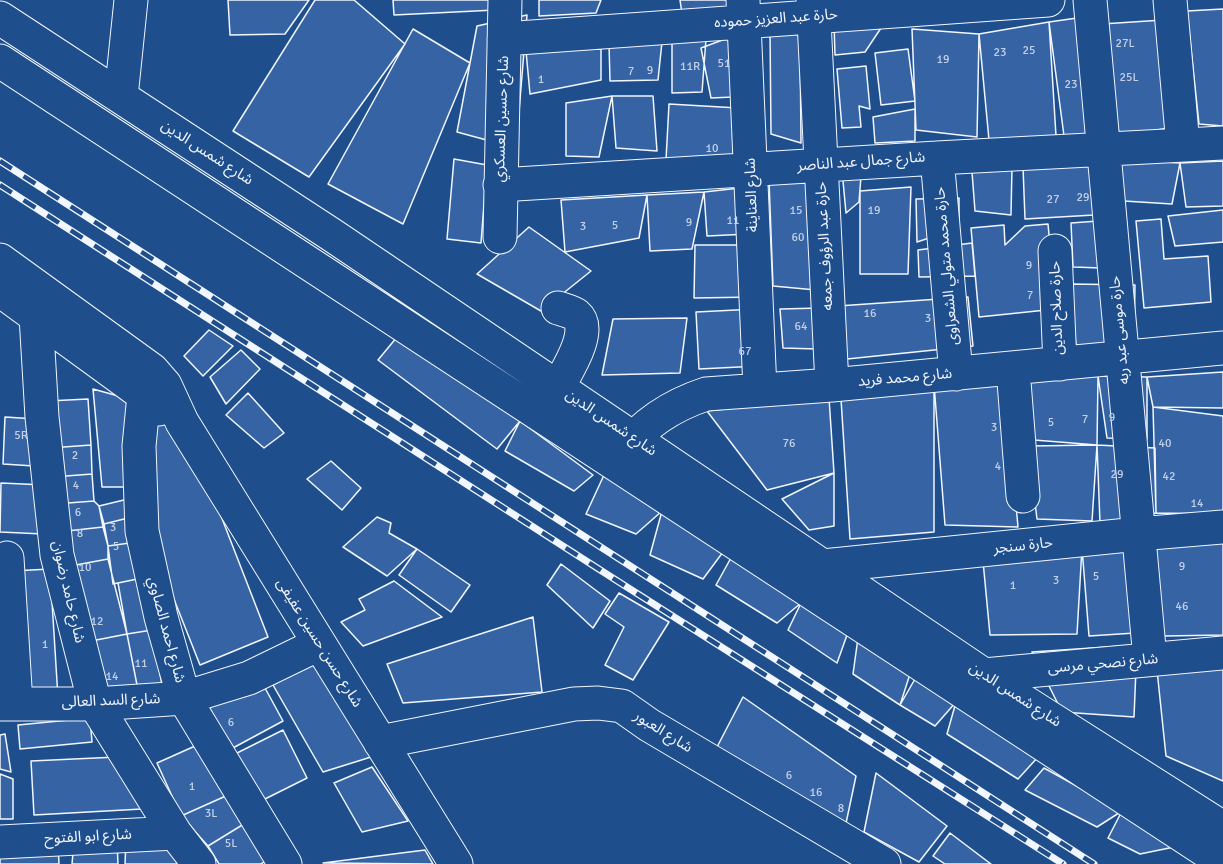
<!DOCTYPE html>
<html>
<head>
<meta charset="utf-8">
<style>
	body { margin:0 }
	canvas { display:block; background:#1f4e8c }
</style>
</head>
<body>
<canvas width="1223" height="864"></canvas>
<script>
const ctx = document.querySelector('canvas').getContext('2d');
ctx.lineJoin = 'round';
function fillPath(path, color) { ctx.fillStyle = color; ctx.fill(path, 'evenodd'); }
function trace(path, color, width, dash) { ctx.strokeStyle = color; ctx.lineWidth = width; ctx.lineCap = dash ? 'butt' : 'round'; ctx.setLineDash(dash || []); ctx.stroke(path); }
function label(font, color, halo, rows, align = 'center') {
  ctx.font = font + ' Signika,"Noto Sans Arabic",sans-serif'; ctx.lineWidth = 4.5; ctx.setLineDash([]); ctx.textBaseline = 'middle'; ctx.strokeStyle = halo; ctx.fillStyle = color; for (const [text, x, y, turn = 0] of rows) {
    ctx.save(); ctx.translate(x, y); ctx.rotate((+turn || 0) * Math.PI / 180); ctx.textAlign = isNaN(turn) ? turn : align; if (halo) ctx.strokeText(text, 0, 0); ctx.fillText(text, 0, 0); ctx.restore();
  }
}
const building = new Path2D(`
	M228 0H309L285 34 230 35Z
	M315 0H354L405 44 309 177 233 131Z
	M393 0H517L516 9 394 15Z
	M539 0H601L596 13 539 16Z
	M680 0H730L728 10 682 14Z
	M1223 9V126L1199 124 1187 11Z
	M527 15 516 148 457 132 477 26Z
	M1084 17 1095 134 1064 136 1049 22Z
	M1163 20 1168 128 1119 137 1102 24Z
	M885 22 865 52 835 55 834 24Z
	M1049 22 1056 136 989 140 979 34Z
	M413 29 470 63 403 224 328 184Z
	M912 29 979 34 977 137 916 130Z
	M770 31 800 34 801 143 771 134Z
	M736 35 733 97 711 98 701 48Z
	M706 39 702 92 672 93V40Z
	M662 42 658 80 610 81 609 44Z
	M601 49V80L530 94 526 51Z
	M908 49 915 101 881 105 875 53Z
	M866 66 870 109 859 106 861 127 842 128 837 69Z
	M612 96H653L657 151 616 148Z
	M612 96 599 157 566 156V103Z
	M669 104 738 108 743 161 666 160Z
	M915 109V141L875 143 873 117Z
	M454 159 487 165 481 243 447 239Z
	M1116 159 1180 163 1172 204 1124 201Z
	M1223 161V206L1186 207 1180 163Z
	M1094 164V215L1025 219 1023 167Z
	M1012 167 1011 215 975 211 972 172Z
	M842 170 861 176 859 202 846 213Z
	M769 180H811L816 290 773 286Z
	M749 187V234L707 236 704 192Z
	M911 187 908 274H860V191Z
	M704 192 692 249 650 251 647 195Z
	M647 195 639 238 565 252 561 200Z
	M959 198V228L917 242 916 199Z
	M1223 210V242L1175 246 1168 216Z
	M1125 219 1129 269 1073 267 1071 223Z
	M1161 219 1164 259 1208 256 1211 302 1144 308 1136 221Z
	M1048 224 1056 309 979 317 971 228 1004 225 1005 245 1025 226Z
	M529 227 591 271 541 311 477 274Z
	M972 243 975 276 919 277 918 250Z
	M695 245H752L755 297 694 298Z
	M1071 284 1135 285 1134 345 1076 348Z
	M968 297 973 346 847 359 838 306Z
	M821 308 817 349 783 348 780 309Z
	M756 309 759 366 699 369 696 312Z
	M687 318 680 373 602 375 613 319Z
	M209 330 233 346 203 376 184 356Z
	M397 337 520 421 497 449 378 360Z
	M241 350 260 369 226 404 210 377Z
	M1223 372V408L1153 407 1147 377Z
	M1098 376 1147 377V439L1107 438Z
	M1098 376 1097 445 1034 440 1027 379Z
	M1005 382 1018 527 945 525 934 384Z
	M934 384V532L850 539 841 399Z
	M93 389 129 399 130 487H102Z
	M248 393 284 433 264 448 226 415Z
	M829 398 834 473 767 490 707 411Z
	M88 399 91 445 50 448 48 401Z
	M1153 407 1223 416V514L1156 513Z
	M151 409 188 431 268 637 200 665 147 531Z
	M5 417 36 419 34 466 3 464Z
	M520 421 593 475 574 491 505 451Z
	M91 445 92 474 53 477 50 448Z
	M1097 445 1155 448 1156 513 1100 523Z
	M1097 445 1092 521 1037 519 1028 446Z
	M331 461 361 488 342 510 307 479Z
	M834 473V526L809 530 782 499Z
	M92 474 94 501 55 504 53 477Z
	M604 475 662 511 636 534 586 514Z
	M1 483 45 485 43 534 0 532Z
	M128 499 132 517 104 524 99 506Z
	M94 501 99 506 103 527 58 532 55 504Z
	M662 511 723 552 703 579 650 555Z
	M132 517 137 542 108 546 104 524Z
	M377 517 391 523 389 533 417 549 387 576 343 547Z
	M103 527 108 546V559L65 567 58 532Z
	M1223 539V635L1164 636 1155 547Z
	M137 542 142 578 113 584 108 546Z
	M1131 546 1135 633 1089 636 1082 548Z
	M1082 548 1077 634 990 635 983 561Z
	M417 549 470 585 451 612 399 575Z
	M732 556 801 603 777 623 716 585Z
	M108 559 127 634 81 643 65 567Z
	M561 564 610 601 593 628 547 585Z
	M50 569 58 698 20 701 12 571Z
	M142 578 152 630 127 634 118 583Z
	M394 581 442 617 363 646 341 622 365 610 359 599Z
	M619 593 669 622 633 680 605 665 624 627 605 614Z
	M801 603 847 635 837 663 788 630Z
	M533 617 542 692 403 703 387 664Z
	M152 630 162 685 138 690 127 634Z
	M127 634 138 690 95 700 81 643Z
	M858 638 910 674 900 705 853 674Z
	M1137 645 1134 717 1062 712 1032 652Z
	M314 661 371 757 323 772 273 685Z
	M1223 665V781L1166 756 1157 670Z
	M259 677 283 721 231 749 208 705Z
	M915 679 956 702 935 726 900 705Z
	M743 697 856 776 845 828 716 749Z
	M956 702 1038 757 1018 779 947 734Z
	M90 718 92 742 20 749 18 725Z
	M283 730 307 778 259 802 235 754Z
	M5 734 11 772 0 769V735Z
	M204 742 228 795 181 816 157 763Z
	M117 757 142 809 34 815 31 761Z
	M372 767 408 821 362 832 334 783Z
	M1044 768 1122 811 1097 827 1025 790Z
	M876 773 947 826 919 862 864 832Z
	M0 774 13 779V819H0Z
	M228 795 252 819 208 846 181 816Z
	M1122 811 1184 845 1140 854 1108 838Z
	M252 819 274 856 261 864H219L208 846Z
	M950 833 991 864H945L933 856Z
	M126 840 167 841 180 864H125Z
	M117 841 118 864H72L74 842Z
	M58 845 59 864H0V846Z
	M425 850 433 864 323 863Z`);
fillPath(building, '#3563a3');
trace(building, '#f2f6ff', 1.5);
const minor = new Path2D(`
	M743 0 760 390
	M813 0 832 385
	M1090 0 1150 659
	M1170 0 1183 145
	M0 18 332 235 1012 694 1223 828
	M504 39 1048 0
	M0 61 1223 862
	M121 97 131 0
	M937 158 956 374
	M500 185 937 158 1223 143
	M500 237 505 0
	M1055 251 1060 364
	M0 260 152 370 165 385 182 422 456 864
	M40 289 36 316 42 417 57 555 95 704 175 833 199 864
	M0 290 144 395 159 409
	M1013 369 1023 496
	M152 370 144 395 139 446 142 531 161 617 184 698 285 864
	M558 387C566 372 594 330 576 315 572 312 564 310 558 308
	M620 453C644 424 670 406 706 394L832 385 1223 348
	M7 558 16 704
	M823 566 1138 534 1223 527
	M984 675 1223 653
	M0 704H95L184 698 249 678 319 644
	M380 742 574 704 598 703 622 706 649 725 884 864
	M0 842 175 833`);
trace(minor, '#f2f6ff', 35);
trace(minor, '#1f4e8c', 33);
const rail = new Path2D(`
	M0 161 1094 864
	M0 185 619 582 1063 864`);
trace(rail, '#f2f6ff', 7);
trace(rail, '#1f4e8c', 4.5, [14]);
label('12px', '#c3d1e8', null, [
	["27L",1125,44],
	["25",1029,51],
	["23",1000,53],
	["19",943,60],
	["51",724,64],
	["11R",690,67],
	["9",650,71],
	["7",631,72],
	["25L",1129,78],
	["1",541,80],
	["23",1071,85],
	["10",712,149],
	["29",1083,198],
	["27",1053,200],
	["15",796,211],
	["19",874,211],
	["11",733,221],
	["9",689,223],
	["5",615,226],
	["3",583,227],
	["60",798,238],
	["9",1029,266],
	["7",1030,296],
	["16",870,314],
	["3",928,319],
	["64",801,327],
	["67",745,352],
	["9",1112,418],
	["7",1085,420],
	["5",1051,423],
	["3",994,428],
	["5R",21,436],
	["76",789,444],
	["40",1165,444],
	["2",75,456],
	["4",998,467],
	["29",1117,475],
	["42",1169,477],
	["4",76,486],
	["14",1197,504],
	["6",78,513],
	["3",113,528],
	["8",80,534],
	["5",116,547],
	["9",1182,567],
	["10",85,568],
	["5",1096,577],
	["3",1056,581],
	["1",1013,586],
	["46",1182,607],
	["12",97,622],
	["1",45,645],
	["11",141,664],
	["14",112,677],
	["6",231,723],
	["6",789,776],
	["1",192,787],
	["16",816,793],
	["8",841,809],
	["3L",211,814],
	["5L",231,844]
]);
label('15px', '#f2f6ff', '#1f4e8c', [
	["حارة عبد العزيز حموده",776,19,-4],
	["شارع حسين العسكري",502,119,-88],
	["شارع شمس الدين",207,153,33],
	["شارع جمال عبد الناصر",861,162,-4],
	["شارع العناينة",752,195,-92],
	["حارة عبد الرؤوف جمعه",825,246,-93],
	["حارة محمد متولي الشعراوى",947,266,-95],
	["حارة صلاح الدين",1057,308,-92],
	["حارة موسى عبد ربه",1120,330,-95],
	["شارع محمد فريد",905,378,-5],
	["شارع شمس الدين",611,423,34],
	["حارة سنجر",1023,546,-6],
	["شارع حامد رضوان",68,592,77],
	["شارع احمد الصاوي",166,630,75],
	["شارع حسن حسين عفيفى",319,643,58],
	["شارع نصحي مرسى",1103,664,-5],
	["شارع شمس الدين",1015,695,33],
	["شارع السد العالى",111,701,-2],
	["شارع العبور",663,732,32],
	["شارع ابو الفتوح",88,837,-3]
]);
</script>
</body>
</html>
